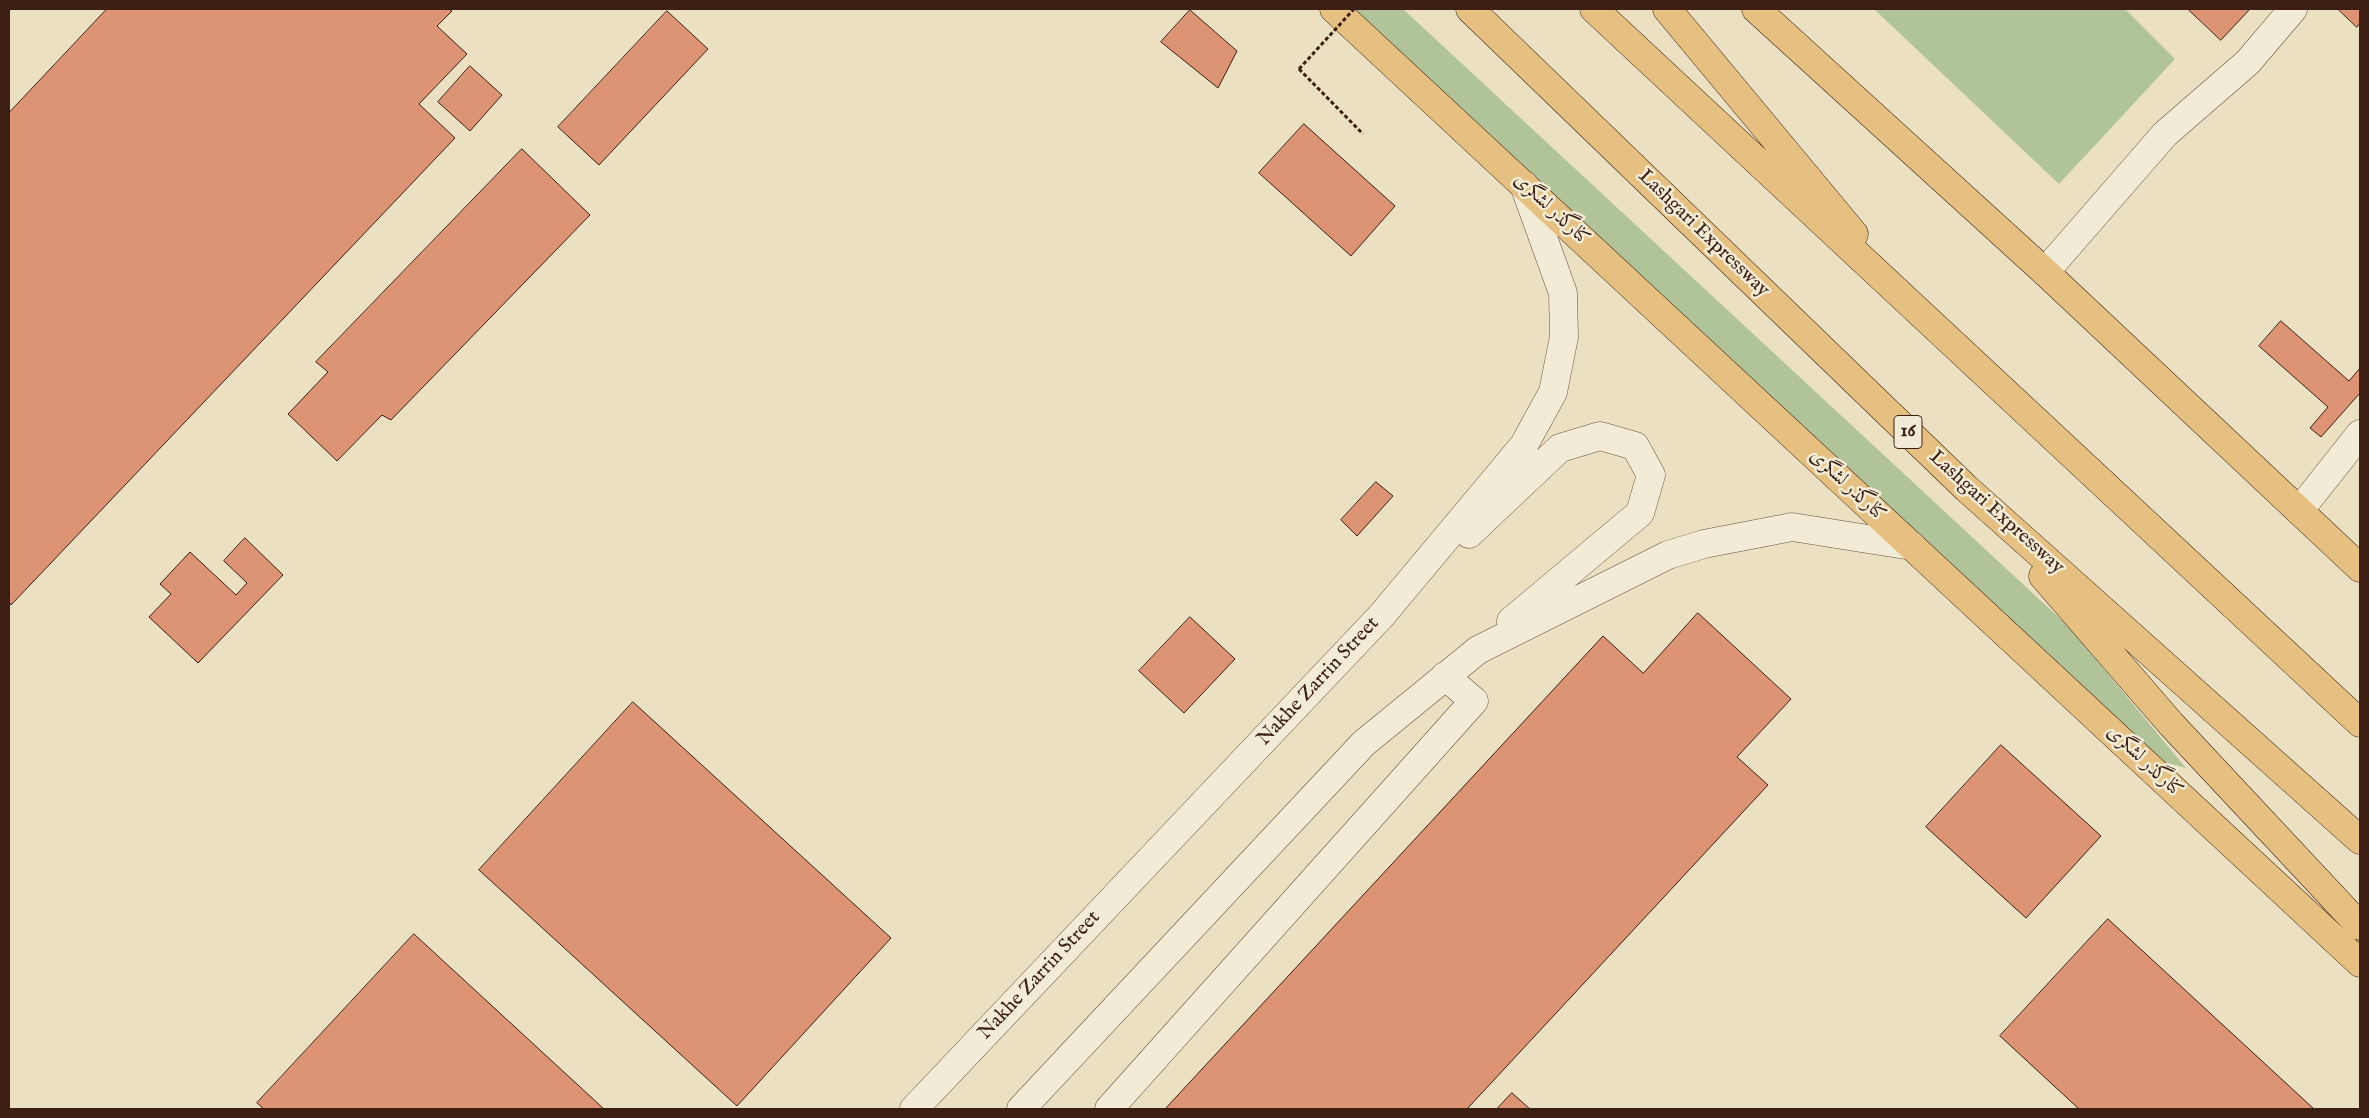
<!DOCTYPE html>
<html>
<head>
<meta charset="utf-8">
<style>
	body { margin:0 }
	#map { position:relative; width:2369px; height:1118px; overflow:hidden; background:#ebe1c2; font-family:"IM FELL English",serif }
	canvas { display:block }
	.frame { position:absolute; inset:0; border:10px solid #3c1e12; pointer-events:none }
</style>
</head>
<body>
<div id="map">
<canvas width="2369" height="1118"></canvas>
<div class="frame"></div>
</div>
<script>
const ctx = document.querySelector('canvas').getContext('2d');
ctx.lineJoin = 'round';
function fillPath(path, color) { ctx.fillStyle = color; ctx.fill(path, 'evenodd'); }
function trace(path, color, width, dash) { ctx.strokeStyle = color; ctx.lineWidth = width; ctx.lineCap = dash ? 'butt' : 'round'; ctx.setLineDash(dash || []); ctx.stroke(path); }
function label(font, color, halo, rows, align = 'center') {
  ctx.font = font + ' "IM FELL English",Amiri,serif'; ctx.lineWidth = 5; ctx.setLineDash([]); ctx.textBaseline = 'middle'; ctx.strokeStyle = halo; ctx.fillStyle = color; for (const [text, x, y, turn = 0] of rows) {
    ctx.save(); ctx.translate(x, y); ctx.rotate((+turn || 0) * Math.PI / 180); ctx.textAlign = isNaN(turn) ? turn : align; if (halo) ctx.strokeText(text, 0, 0); ctx.fillText(text, 0, 0); ctx.restore();
  }
}
fillPath(new Path2D(`
	M1350 9H1403L2068 626 2186 768 2153 759Z
	M1874 9H2125L2175 59 2059 184Z`), '#b1c499');
const building = new Path2D(`
	M107 9H449L452 11 437 26 467 54 419 104 455 138 11 605 9 602V113Z
	M2188 9H2250L2221 40Z
	M2338 9H2360V23L2357 27Z
	M1190 10 1237 51 1218 88 1161 42Z
	M667 11 708 49 599 165 558 127Z
	M470 66 502 95 470 131 438 102Z
	M1304 124 1395 206 1351 256 1259 173Z
	M522 149 590 215 391 420 382 415 337 461 288 414 328 372 316 362Z
	M2281 321 2349 381 2360 368V393L2321 437 2310 428 2328 407 2259 346Z
	M1376 482 1393 496 1357 536 1341 520Z
	M245 538 283 575 198 663 149 617 171 594 160 584 190 552 236 595 247 583 224 561Z
	M1698 613 1791 699 1737 757 1768 785 1467 1109H1165L1603 636 1643 673Z
	M1190 617 1235 659 1184 713 1139 671Z
	M633 702 891 938 737 1106 479 870Z
	M2001 745 2101 836 2026 918 1926 827Z
	M2108 919 2314 1109H2079L2000 1036Z
	M414 934 604 1109H264L257 1103Z
	M1512 1093 1530 1109H1497Z`);
fillPath(building, '#dc9474');
trace(building, '#3c1e12', 1);
const minor = new Path2D(`
	M2045 272 2165 134 2248 62 2293 9
	M2299 511 2360 434
	M1469 534 1560 448 1600 436 1635 446 1651 475 1640 513 1511 621
	M914 1109 1382 615 1524 445 1553 392 1564 337 1563 293 1524 185
	M1021 1109 1364 743 1478 650 1668 555 1704 544 1792 527 1912 546
	M1109 1109 1474 701 1445 676`);
const major = new Path2D(`
	M1334 9 2360 963
	M1756 9 2045 272 2360 568`);
const highway = new Path2D(`
	M1470 9 1966 488 2360 840
	M1594 9 2360 723
	M1667 9 1854 234
	M2043 576 2171 724 2360 926`);
trace(minor, '#684f3e', 29);
trace(major, '#3c1e12', 29);
trace(highway, '#3c1e12', 29);
trace(new Path2D(`
	M1299 69 1363 134`), '#3c1e12', 3, [4, 2.5]);
trace(minor, '#f2ecd7', 28);
trace(major, '#e6c081', 28);
trace(highway, '#e6c081', 28);
trace(new Path2D(`
	M1299 69 1354 9`), '#3c1e12', 3, [4, 2.5]);
for (const [x, y, w] of [
	[1908,432,28]
]) { const box = new Path2D(); box.roundRect(x - w / 2, y - 16.5, w, 33, 4); ctx.fillStyle = '#f2ecd7'; ctx.fill(box); trace(box, '#3c1e12', 1); }
label('bold 19px', '#3c1e12', null, [
	["16",1908,432]
]);
label('20px', '#3c1e12', '#f2ecd7', [
	["کنارگذر لشگری",1551,210,43],
	["Lashgari Expressway",1703,234,44],
	["کنارگذر لشگری",1847,486,43],
	["Lashgari Expressway",1996,513,42],
	["Nakhe Zarrin Street",1319,682,-47],
	["کنارگذر لشگری",2144,762,43],
	["Nakhe Zarrin Street",1040,976,-47]
]);
</script>
</body>
</html>
